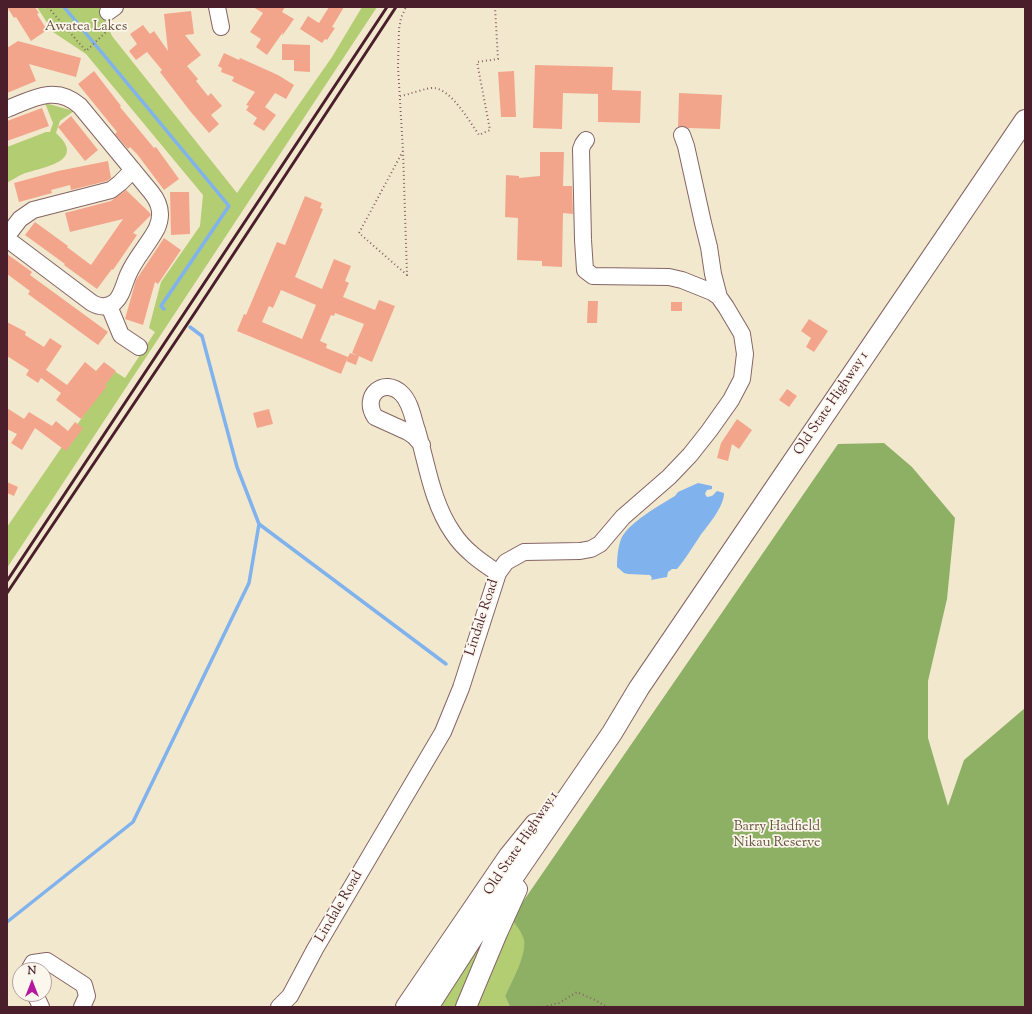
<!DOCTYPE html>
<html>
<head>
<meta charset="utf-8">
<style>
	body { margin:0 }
	#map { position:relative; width:1032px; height:1014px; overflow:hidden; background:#f2e8ce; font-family:"Sorts Mill Goudy",serif }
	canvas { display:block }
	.frame { position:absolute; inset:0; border:8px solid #4a1f2b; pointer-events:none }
	.north { position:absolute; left:12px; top:962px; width:40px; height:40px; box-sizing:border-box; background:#fbf7ec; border:1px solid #b4a19f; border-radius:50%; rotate:0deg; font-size:11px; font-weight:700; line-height:16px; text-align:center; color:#4a1f2b }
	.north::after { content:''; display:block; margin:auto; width:14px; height:18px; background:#b5179e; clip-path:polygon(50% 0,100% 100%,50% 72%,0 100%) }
</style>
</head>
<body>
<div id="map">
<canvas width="1032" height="1014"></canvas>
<div class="frame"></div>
<div class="north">N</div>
</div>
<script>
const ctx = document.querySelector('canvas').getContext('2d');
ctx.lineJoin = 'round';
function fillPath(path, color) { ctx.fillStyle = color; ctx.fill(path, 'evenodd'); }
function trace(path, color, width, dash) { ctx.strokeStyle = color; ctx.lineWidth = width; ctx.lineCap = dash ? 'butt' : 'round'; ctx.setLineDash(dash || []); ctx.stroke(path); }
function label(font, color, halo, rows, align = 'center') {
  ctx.font = font + ' "Sorts Mill Goudy",serif'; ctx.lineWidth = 3.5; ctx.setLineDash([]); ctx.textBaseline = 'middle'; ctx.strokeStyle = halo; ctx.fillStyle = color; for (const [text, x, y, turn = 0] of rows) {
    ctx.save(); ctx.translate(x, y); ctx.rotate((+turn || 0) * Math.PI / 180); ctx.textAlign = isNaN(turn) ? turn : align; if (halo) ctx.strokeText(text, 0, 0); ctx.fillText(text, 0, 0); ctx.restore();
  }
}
fillPath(new Path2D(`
	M37 7H102L100 8 112 36 237 193 332 57 362 7H377L7 568V527L114 371 125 378 155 332 149 328 161 282 200 226 203 195 86 54 53 32Z
	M45 103 74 111 60 121 56 133C88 162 42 167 23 174 18 176 12 180 7 183V147L46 132H50L53 123Z
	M498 913 462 1007H436Z
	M511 919C517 926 524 934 525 943 526 955 511 984 505 996L510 1007H472Z`), '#b3cd73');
fillPath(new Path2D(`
	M884 443 912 467 955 518 947 599 928 681V738L948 806 964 760 1025 708V1007H510L505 996C511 983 527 954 524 940 522 932 516 925 511 919L838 444Z`), '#8eb065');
fillPath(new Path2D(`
	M698 483 712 486V489L707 490 705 494 707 497 712 496 717 491 724 493C724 507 708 525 700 536 692 548 686 558 677 569H672L668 572 667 577 651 580 652 578 650 575 628 574 624 573 617 567C617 558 618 547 621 539 628 523 660 505 675 496L678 492Z`), '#80b2ed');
trace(new Path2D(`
	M64 7 229 206 161 306 164 309
	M259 524 446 664
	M7 922 133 822 249 583 259 524 237 467 202 336 190 327`), '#80b2ed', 3.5);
fillPath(new Path2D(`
	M7 7H35L39 13 37 14 47 30 31 41 16 17 14 18Z
	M253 7H285L282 12 294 19 282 36 283 32 267 55 256 47 261 39 250 32 263 13Z
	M329 7H344L332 27 335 28 327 40 325 39 322 43 300 29 308 16 319 23Z
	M191 11 194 34 185 35 201 55 187 66 198 79 196 81 208 96 211 93 222 106 211 115 219 124 209 133 190 111 160 72 162 70 147 52 136 60 129 51 137 44 130 34 143 25 150 34 154 31 168 51 164 14Z
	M18 41 81 58 76 77 29 64 36 81 7 93V48Z
	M282 44 310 45V72L294 71V60H282Z
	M224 53 239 60 240 58 278 75 294 85 286 99 275 93 265 107 276 115 264 131 253 124 257 118 246 110 249 106 246 105 255 92 232 81 234 77 221 72 222 68 218 66Z
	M535 65 613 67 612 90 641 91 640 123 598 122V94L563 93 562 129 533 128Z
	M94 71 121 106 120 107 154 148 156 147 179 179 164 190 137 154 130 147 128 149 115 134 117 132 78 84Z
	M514 71 516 117H501L498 72Z
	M679 93 722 95 720 129 688 128 683 126 678 127Z
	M42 108 49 126 7 141V121Z
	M71 116 98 150 85 161 58 127Z
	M540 152H564L563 186H572L573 214 563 213 562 267 542 266V261L517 260 518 218 505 217 506 175 519 176V178L540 176Z
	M108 161 111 178 107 181 71 190 70 185 51 190 52 193 19 202 14 183 58 171Z
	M126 190 150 213 151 215 133 233 137 235 113 270 112 269 97 289 64 265 65 264 25 235 35 222 68 246 67 247 91 265 123 219 70 232 65 213 111 201Z
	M170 192H189L190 234 171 235Z
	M305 196 322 203 320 208 323 209 295 277 322 289 334 259 351 266 345 281 349 283 343 297 375 310 379 300 395 306 372 362 352 353 364 324 335 313 334 316 331 315 320 341 327 344 326 348 348 357 341 374 237 331 244 314 246 315 277 242 285 245ZM281 290 316 305 302 339 262 322 269 306 273 308Z
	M164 238 181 250 158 284 155 282 143 325 125 319 136 280Z
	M7 254 32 272 30 275 108 332 98 345 28 294 30 291 7 274Z
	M588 301H598L597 323H587Z
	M671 302H682V311H671Z
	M809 319 828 331 814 352 806 347 811 338 801 331Z
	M7 322 26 332 25 335 44 347 50 338 62 346 46 370 67 385 85 362 96 371 104 362 116 371 105 385 107 386 81 419 56 400 61 393 41 378 38 383 26 375 29 370 7 356Z
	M350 353 359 356 356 365 346 361Z
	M787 389 797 396 789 407 779 400Z
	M7 408 24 419 29 412 52 426 56 421 68 431 75 422 83 428 66 451 35 428 22 450 11 443 17 434 7 429Z
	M269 409 273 424 257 428 253 413Z
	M737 419 752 430 739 449 732 444 728 461 717 458 721 443Z
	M7 482 18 487 14 496 7 493Z`), '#f3a58c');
const minor = new Path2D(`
	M217 7 221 27
	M108 12 115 7
	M7 109C32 99 56 84 80 106L151 192C160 203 163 214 157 228 149 244 135 258 128 275 124 284 122 296 115 302 107 308 99 307 92 303L7 239
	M682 135 686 146 703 223 709 247 713 274 719 297
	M7 236 20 219 33 210 111 190 120 183 133 170
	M109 306 121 335 139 347
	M422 445 414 436 408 432 375 417C361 396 384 376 402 394 411 403 413 419 417 430 427 464 432 503 453 533 464 550 481 562 498 573
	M29 970 33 963 47 961 84 985 87 996 82 1007
	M35 994 41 1007
	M279 1007 290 996 315 949 443 732 461 688 498 573 506 562 524 552 580 551 591 549 600 544 623 517 669 477 690 455 709 431 731 400 742 379 745 354 742 334 726 307 719 297 712 292 682 280 669 277 593 276 585 270 583 240 581 149 583 144 586 140`);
const major = new Path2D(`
	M406 1007 509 856 535 824
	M428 1007 488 914 612 733 639 688 1025 120
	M466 1007 497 933 517 889`);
trace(minor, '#856564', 18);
trace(major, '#856564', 22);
trace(new Path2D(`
	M48 7 86 51 107 31V25
	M400 96C408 95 428 87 434 88 452 90 469 121 479 135L490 130 477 62 498 59 495 7
	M403 151 359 233 407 275 403 151 398 67 399 29 401 18 406 7
	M543 1007 559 1003 577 992 595 1000 607 1007`), '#856564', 2, [1, 3]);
trace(minor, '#fff', 16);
trace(major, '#fff', 20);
trace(new Path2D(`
	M7 581 387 7
	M7 593 196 311 396 7`), '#4a1f2b', 3);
label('14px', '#6a5341', '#fbf7ec', [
	["Awatea Lakes",86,28],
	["Barry Hadfield",777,828],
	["Nikau Reserve",777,844]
]);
label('14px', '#4a1f2b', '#fbf7ec', [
	["Old State Highway 1",832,404,-56],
	["Lindale Road",483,618,-72],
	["Old State Highway 1",522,844,-56],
	["Lindale Road",340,907,-60]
]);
</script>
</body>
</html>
